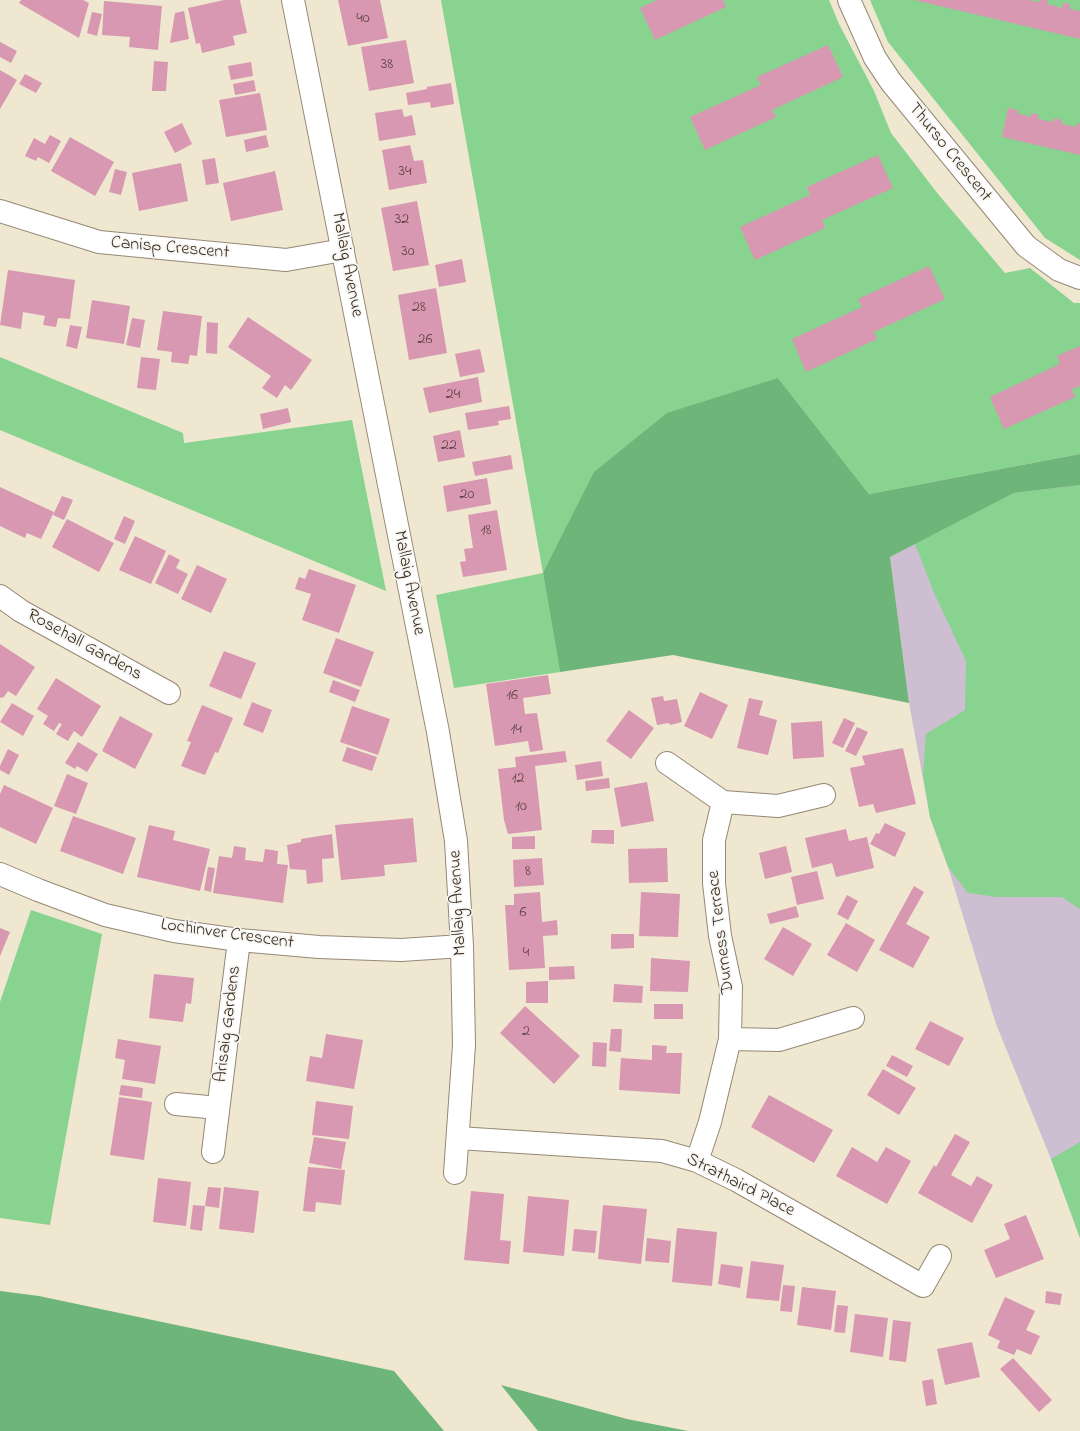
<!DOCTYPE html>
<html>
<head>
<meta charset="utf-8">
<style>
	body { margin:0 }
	canvas { display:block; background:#efe7cf }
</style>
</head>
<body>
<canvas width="1080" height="1431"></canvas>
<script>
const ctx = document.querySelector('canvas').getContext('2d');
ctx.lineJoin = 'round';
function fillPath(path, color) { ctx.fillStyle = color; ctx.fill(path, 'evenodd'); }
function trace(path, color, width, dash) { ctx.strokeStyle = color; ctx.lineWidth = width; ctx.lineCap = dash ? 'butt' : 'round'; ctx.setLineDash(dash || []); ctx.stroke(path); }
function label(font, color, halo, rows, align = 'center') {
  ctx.font = font + ' "Indie Flower",sans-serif'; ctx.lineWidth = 3.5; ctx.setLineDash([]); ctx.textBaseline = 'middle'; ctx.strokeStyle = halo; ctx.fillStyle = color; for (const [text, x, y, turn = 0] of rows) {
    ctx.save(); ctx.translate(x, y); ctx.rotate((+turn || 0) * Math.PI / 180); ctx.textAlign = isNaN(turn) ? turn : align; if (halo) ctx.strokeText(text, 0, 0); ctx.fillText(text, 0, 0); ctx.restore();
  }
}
fillPath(new Path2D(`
	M1080 485V1238L1051 1159 996 1024 948 867 930 817 909 703 890 557 1014 493Z`), '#cdbed2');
fillPath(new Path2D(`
	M441 0H829L839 24 874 91 891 133 938 194 1005 273 1030 268 1074 303H1080V454L869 494 778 378 543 573 560 672 454 688 436 595 543 573Z
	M870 0H1080V260L1045 238 888 42Z
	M0 357 183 433 184 443 352 420 386 591 0 430Z
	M1080 485V909L1062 897H997L968 893 948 867 930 817 923 775 926 734 965 710 966 661 935 595 915 544 1014 493Z
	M31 910 102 934 50 1225 0 1218V1002Z
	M1080 1142V1238L1051 1159Z`), '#88d390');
fillPath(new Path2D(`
	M778 378 869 494 1080 454V485L1014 493 890 557 909 703 673 655 560 672 543 573 594 472 667 413Z
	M0 1291 39 1296 394 1371 444 1431H0Z
	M501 1385 627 1419 688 1431H538Z`), '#6eb57a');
fillPath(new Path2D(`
	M21 0H83L89 3 79 38 19 3Z
	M224 0H240L247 33 233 36 235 45 202 53 200 43 196 44 188 8Z
	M338 0H380L388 38 348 46Z
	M657 0H723L726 7 655 40 640 8Z
	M914 0H1029L1039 2 1040 0H1048L1047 4 1062 8 1063 3 1070 4V9L1080 11V39Z
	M104 1 162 6 158 50 129 47 130 37 102 35Z
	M184 11 189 39 170 43 175 13Z
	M92 12 102 14 97 36 87 33Z
	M406 40 414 83 369 91 361 47Z
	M0 42 17 51 11 63 0 57Z
	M828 45 843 77 772 110 776 117 705 150 690 117 761 85 757 77Z
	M154 61 168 62 166 91H152Z
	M251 62 253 76 231 80 228 66Z
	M0 70 17 80 0 109Z
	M25 74 42 83 36 93 19 84Z
	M254 80 256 91 235 95 233 84Z
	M451 83 454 104 431 108 430 102 408 105 406 93 427 89V87Z
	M260 93 267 130 226 137 219 100Z
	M1008 108 1018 110 1017 113 1030 117 1031 113 1039 115 1038 119 1053 122 1054 118 1062 120V124L1076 127 1077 123 1080 124V155L1002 137Z
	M402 109 404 117 412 115 416 135 379 141 375 113Z
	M182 123 192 144 175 153 164 132Z
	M50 135 61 141 49 163 38 157 36 161 25 156 34 138 45 144Z
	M266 135 269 147 246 152 244 140Z
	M70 137 114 162 95 196 51 171Z
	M410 145 414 161 423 160 427 183 389 190 382 150Z
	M878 155 893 188 822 220 825 228 755 260 740 227 810 195 807 187Z
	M215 158 219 183 206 185 202 160Z
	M181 163 188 201 139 211 132 173Z
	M115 169 127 172 121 195 109 192Z
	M275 171 283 210 231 221 223 183Z
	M417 201 429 265 393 271 381 208Z
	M462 259 466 282 439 287 435 265Z
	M929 266 945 299 874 332 877 339 806 372 792 339 862 307 858 299Z
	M8 270 75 280 70 319 58 318 56 327 43 325 45 316 23 312 21 329 0 325Z
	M436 288 447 353 409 360 398 295Z
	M92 300 130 306 124 344 86 338Z
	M163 311 202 316 197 356 190 355 188 364 171 362 172 352 157 350Z
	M248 317 312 360 291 390 285 385 277 398 262 388 271 376 228 347Z
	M132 318 145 320 140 348 126 345Z
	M207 322 218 323 217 354 206 353Z
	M70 325 82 327 77 349 66 346Z
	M1080 346V386L1072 389 1075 397 1004 429 990 397 1060 364 1057 356Z
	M480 349 485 372 460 377 455 354Z
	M141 357 160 359 156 390 137 388Z
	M478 377 482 402 429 413 423 388Z
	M509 406 511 419 498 421 499 425 468 430 465 413Z
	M288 408 291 422 263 429 260 414Z
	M460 430 465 457 438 462 433 436Z
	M511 455 513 469 475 476 472 462Z
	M487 478 491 504 447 512 443 486Z
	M0 487 54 512 41 539 27 533 25 538 0 526Z
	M62 496 73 500 64 520 53 515Z
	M497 510 507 570 463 577 460 562 466 561 464 549 473 548 468 515Z
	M124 516 135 521 125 544 114 539Z
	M67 519 114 543 99 572 52 547Z
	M135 536 166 551 151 584 119 570Z
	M169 554 180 560 176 568 188 574 178 594 155 583Z
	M197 565 227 579 211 613 181 599Z
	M309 569 356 585 339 633 302 620 311 594 295 589 299 577 305 579Z
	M336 638 374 652 361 687 323 673Z
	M0 644 35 667 16 696 8 691 4 697 0 698Z
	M224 651 256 663 241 699 209 686Z
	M548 675 551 694 523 698 525 714 537 713 543 750 530 752 528 741 495 746 486 684Z
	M56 678 101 706 82 737 74 731 68 741 56 734 62 724 59 723 54 731 43 724 48 716 37 709Z
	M333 680 360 690 355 702 329 692Z
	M700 692 728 705 712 739 684 726Z
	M663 696 664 701 677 699 682 722 670 725 669 723 657 725 651 698Z
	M749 698 763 701 759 715 777 720 768 755 737 748Z
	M252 702 272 710 263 733 243 725Z
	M12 703 34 716 23 736 0 722Z
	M202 705 233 718 218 753 215 752 205 775 181 766 191 742 187 741Z
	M352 706 390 719 378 755 340 742Z
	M629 710 654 728 631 759 606 741Z
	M120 716 153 734 135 769 102 751Z
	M844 718 855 723 843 748 832 743Z
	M822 721 824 757 793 759 791 723Z
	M857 727 868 732 856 756 845 751Z
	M78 742 98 754 87 772 77 766 75 769 65 763Z
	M347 747 377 757 372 771 342 761Z
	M903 748 916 804 876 813 873 804 859 807 850 768 865 765 862 756Z
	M8 749 19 755 9 775 0 770V766Z
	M565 751 567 762 535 766 542 830 508 834 504 820 498 769 516 767 515 757Z
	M601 761 603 776 577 780 575 765Z
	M67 774 88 783 76 814 54 806Z
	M609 778 610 788 586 791 585 781Z
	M647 782 654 821 621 827 614 788Z
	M4 785 53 808 36 844 0 827V794Z
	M73 816 136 838 123 874 60 851Z
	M413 818 417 862 384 865 385 876 341 880 335 825Z
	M885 823 906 833 895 857 870 844 876 833 879 834Z
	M149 825 175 831 173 840 210 849 200 891 137 877Z
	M846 829 849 841 867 837 874 868 836 877 832 863 812 868 805 838Z
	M592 830H614V844L591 843Z
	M332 834 334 858 322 859 323 882 307 884 306 870 290 869 287 845 301 842V839Z
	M535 836V849H512V837Z
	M234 846 246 848 245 860 263 862 265 849 278 851 277 864 288 865 283 903 213 893 219 856 232 858Z
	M786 846 792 872 765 879 759 853Z
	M667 848 668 882 629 883 628 849Z
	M542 858 544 885 514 887 513 860Z
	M208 867 215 868 211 892 204 890Z
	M817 871 824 899 797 905 791 877Z
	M914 886 924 892 906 924 930 937 913 968 879 950Z
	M540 892 542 922 557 920 558 935 543 936 545 968 509 970 505 905H514V894Z
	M641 892 680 894 678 937 639 936Z
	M847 895 858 901 848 920 837 914Z
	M796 906 799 917 770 924 767 914Z
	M846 923 875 940 857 972 827 955Z
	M783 927 812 944 793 976 764 959Z
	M0 928 10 932 0 956Z
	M611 934H634V948L611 949Z
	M651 958 690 961 688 992 650 991Z
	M574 966 575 979 549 980V967Z
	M154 974 194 978 191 1004 186 1003 183 1022 149 1018Z
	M548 981V1003H526V982Z
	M614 984 643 986 642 1003 613 1002Z
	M654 1004H683V1019H654Z
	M525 1006 580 1056 554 1084 500 1033Z
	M930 1021 964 1038 949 1066 915 1049Z
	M611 1029H622L621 1052 609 1051Z
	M326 1034 363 1040 354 1089 306 1081 310 1056 322 1058Z
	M118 1039 161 1046 155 1084 122 1079 125 1060 115 1058Z
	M593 1042 607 1043 606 1067 592 1066Z
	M652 1045 667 1046 666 1053H682L680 1094 619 1090 621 1058 652 1060Z
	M892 1055 913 1066 907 1077 886 1066Z
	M883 1069 916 1088 899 1115 867 1095Z
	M121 1085 143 1088 142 1098 119 1095Z
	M769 1095 833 1130 814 1163 751 1127Z
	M119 1097 152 1102 144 1160 110 1155Z
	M316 1101 353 1106 349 1139 312 1135Z
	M955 1134 970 1142 951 1175 971 1186 977 1176 993 1185 972 1223 918 1193 934 1165 936 1167Z
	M314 1137 346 1142 341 1169 309 1163Z
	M852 1147 877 1162 886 1147 911 1161 887 1204 836 1176Z
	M308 1167 345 1170 341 1205 316 1202 315 1212 303 1211Z
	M158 1178 191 1182 186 1226 153 1222Z
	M208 1187 221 1188 219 1208 205 1206Z
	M224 1187 259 1191 254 1233 219 1229Z
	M471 1191 504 1194 500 1240 511 1241 509 1264 464 1260Z
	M528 1196 569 1200 564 1256 523 1252Z
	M193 1205 205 1206 202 1231 190 1229Z
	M603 1205 647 1209 641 1264 598 1259Z
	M1026 1215 1044 1259 996 1278 984 1250 1010 1239 1004 1224Z
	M677 1228 717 1232 712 1286 672 1282Z
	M574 1229 597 1231 595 1253 572 1251Z
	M647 1238 671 1241 669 1263 645 1261Z
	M751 1261 784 1265 779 1301 746 1298Z
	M721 1264 743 1267 740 1288 718 1284Z
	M783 1285 795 1286 792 1312 780 1311Z
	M802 1287 836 1291 831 1330 797 1325Z
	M1046 1291 1062 1294 1060 1305 1045 1303Z
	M1005 1297 1035 1311 1026 1330 1040 1336 1031 1355 1017 1349 1014 1355 997 1348 1000 1341 988 1335Z
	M837 1305 848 1306 845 1333 834 1332Z
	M855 1314 888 1318 883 1357 850 1352Z
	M893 1320 911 1322 906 1362 889 1360Z
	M972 1342 980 1377 945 1385 937 1349Z
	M1013 1358 1052 1400 1039 1412 1000 1369Z
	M933 1379 937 1404 926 1406 922 1381Z`), '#d898b1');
const street = new Path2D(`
	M293 0 438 732 456 841 462 946 464 1045 455 1173
	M849 0 875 58 891 82 1026 246 1059 270 1080 278
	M0 211 99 242 286 260 343 250
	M0 596 21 611 169 693
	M667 763 723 802 778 806 824 795
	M0 874 38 890 105 915 174 931 239 940 319 947 401 950 462 946
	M730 1039 779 1040 853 1018
	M176 1104 218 1108
	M458 1138 662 1151 697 1161 736 1180 923 1286 940 1256
	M213 1152 239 940
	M697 1161 710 1122 730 1039 731 987 720 936 714 883V840L723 802`);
trace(street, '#958876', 24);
trace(street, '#fff', 22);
label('16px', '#624643', null, [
	["40",363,19],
	["38",387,65],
	["34",405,172],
	["32",402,220],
	["30",408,252],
	["28",419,308],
	["26",425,340],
	["24",453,395],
	["22",449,446],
	["20",467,495],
	["18",486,531],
	["16",512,696],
	["14",516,730],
	["12",518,779],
	["10",521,807],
	["8",528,872],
	["6",523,913],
	["4",526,953],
	["2",526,1032]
]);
label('18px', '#3b2a1e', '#f6f6f2', [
	["Thurso Crescent",949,153,51],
	["Canisp Crescent",170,249,5],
	["Mallaig Avenue",346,265,79],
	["Mallaig Avenue",408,583,79],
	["Rosehall Gardens",84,646,29],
	["Mallaig Avenue",459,903,-93],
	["Durness Terrace",722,932,-97],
	["Lochinver Crescent",227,935,8],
	["Arisaig Gardens",229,1024,-83],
	["Strathaird Place",740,1186,27]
]);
</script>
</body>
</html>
